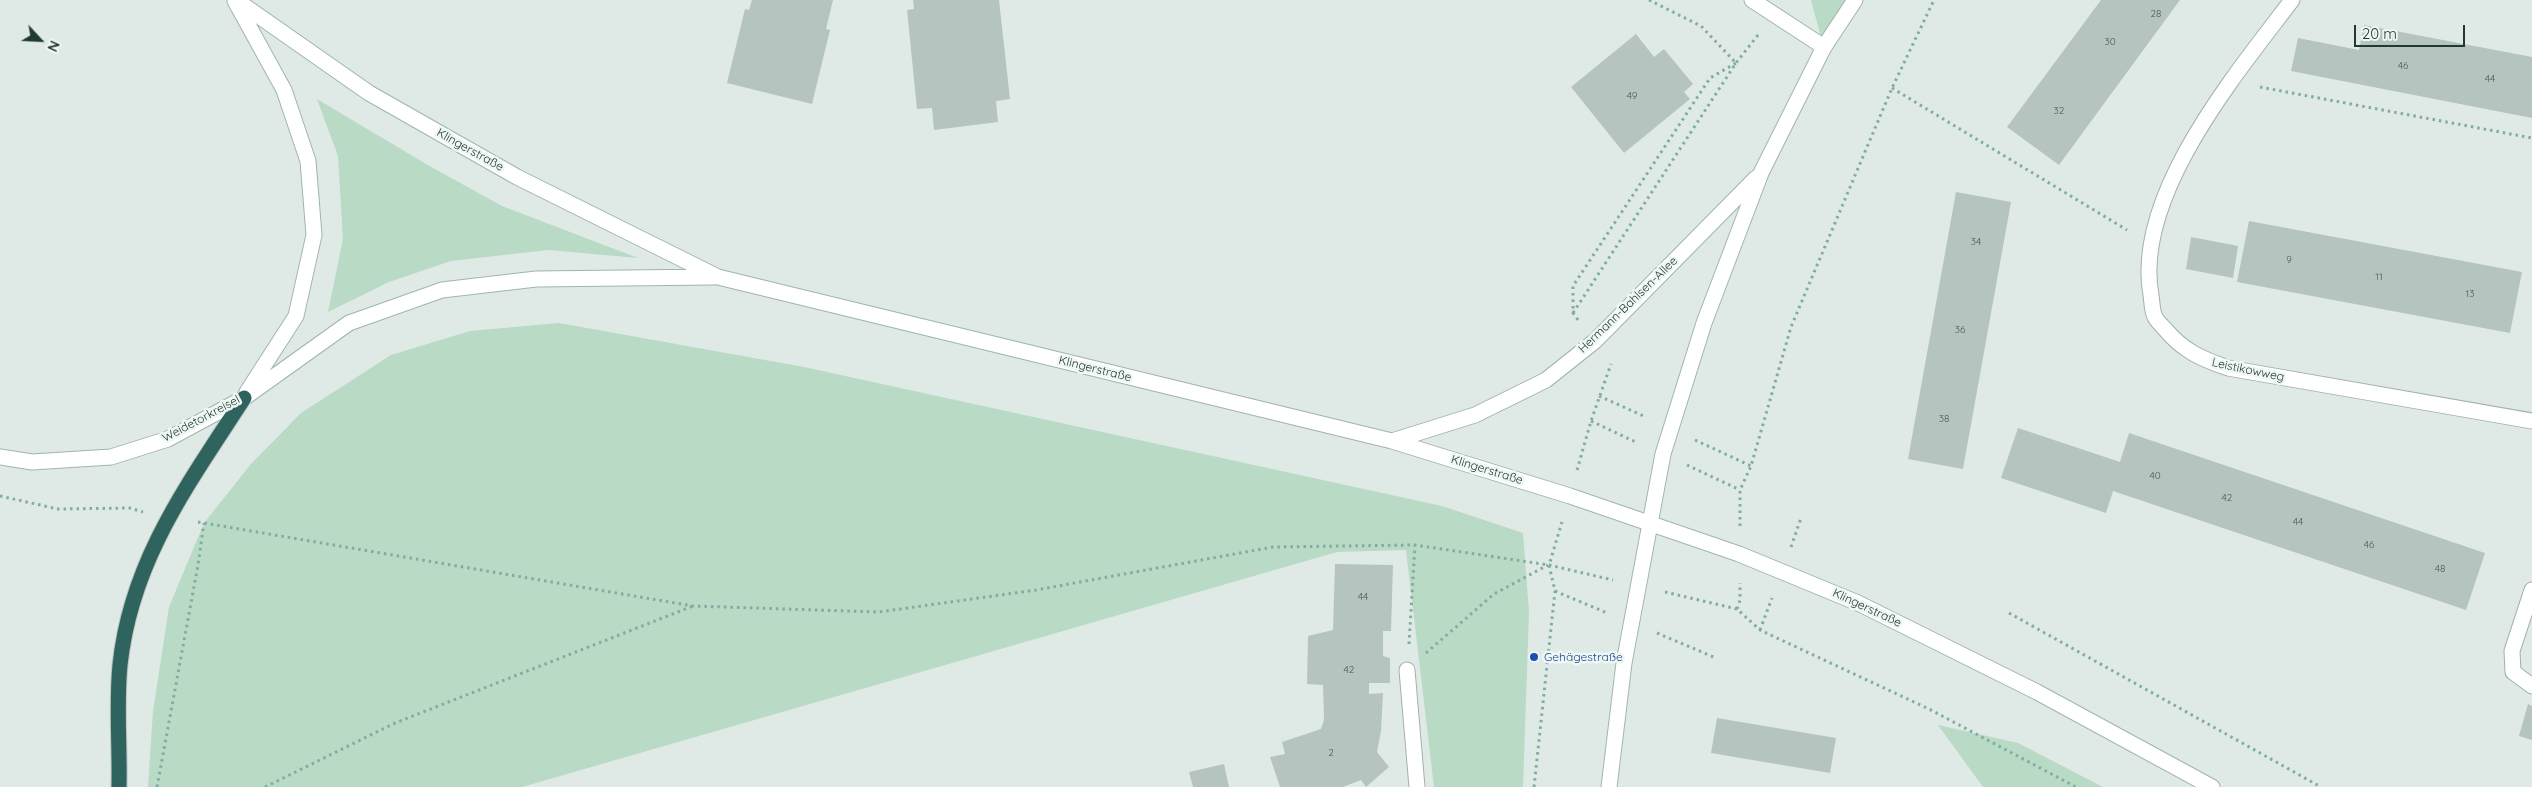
<!DOCTYPE html>
<html>
<head>
<meta charset="utf-8">
<style>
	body { margin:0 }
	#map { position:relative; width:2532px; height:787px; overflow:hidden; background:#dfeae6; font-family:Quicksand,sans-serif }
	canvas { display:block }
	.north { position:absolute; left:15px; top:15px; width:50px; height:50px; -webkit-text-stroke:4px #eff7f3; paint-order:stroke; rotate:115deg; font-size:14px; font-weight:700; line-height:20px; text-align:center; color:#213934 }
	.north::after { content:''; display:block; margin:auto; width:18px; height:22px; background:#213934; clip-path:polygon(50% 0,100% 100%,50% 72%,0 100%) }
	.scale { position:absolute; left:2354px; top:25px; width:111px; height:22px; box-sizing:border-box; border:2px solid #213934; border-top:0; padding-left:6px; font-size:15px; line-height:18px; white-space:nowrap; color:#213934; -webkit-text-stroke:4px #eff7f3; paint-order:stroke }
</style>
</head>
<body>
<div id="map">
<canvas width="2532" height="787"></canvas>
<div class="north">N</div>
<div class="scale">20 m</div>
</div>
<script>
const ctx = document.querySelector('canvas').getContext('2d');
ctx.lineJoin = 'round';
function fillPath(path, color) { ctx.fillStyle = color; ctx.fill(path, 'evenodd'); }
function trace(path, color, width, dash) { ctx.strokeStyle = color; ctx.lineWidth = width; ctx.lineCap = dash ? 'butt' : 'round'; ctx.setLineDash(dash || []); ctx.stroke(path); }
function label(font, color, halo, rows, align = 'center') {
  ctx.font = font + ' Quicksand,sans-serif'; ctx.lineWidth = 5; ctx.setLineDash([]); ctx.textBaseline = 'middle'; ctx.strokeStyle = halo; ctx.fillStyle = color; for (const [text, x, y, turn = 0] of rows) {
    ctx.save(); ctx.translate(x, y); ctx.rotate((+turn || 0) * Math.PI / 180); ctx.textAlign = isNaN(turn) ? turn : align; if (halo) ctx.strokeText(text, 0, 0); ctx.fillText(text, 0, 0); ctx.restore();
  }
}
fillPath(new Path2D(`
	M1811 0H1850L1822 41Z
	M317 99 426 164 502 206 638 258 548 250 451 261 389 282 328 312 343 239 338 156Z
	M559 323 804 367 1442 506 1523 533 1529 612 1523 787H1434L1406 550 1337 552 522 787H148L153 711 169 607 204 523 251 464 301 413 391 355 470 331Z
	M1938 725 2018 743 2103 787H1983Z`), '#b9dac4');
fillPath(new Path2D(`
	M752 0H833L826 29 830 30 812 104 727 83 745 9 749 10Z
	M913 0H999L1010 99 996 101 998 122 934 130 932 108 917 109 907 10 914 9Z
	M2101 0H2180L2059 165 2007 127Z
	M2364 25 2532 57V118L2291 71 2298 38 2359 50Z
	M1636 34 1654 57 1664 49 1693 84 1684 92 1690 99 1624 153 1571 87Z
	M1956 192 2011 202 1963 469 1908 459Z
	M2249 221 2522 272 2510 333 2237 282Z
	M2191 237 2238 246 2233 278 2186 269Z
	M2018 428 2120 462 2129 433 2485 553 2466 610 2113 491 2106 513 2001 478Z
	M1335 564 1393 565 1391 631H1383V656L1390 658V683H1369V694L1383 693 1381 731 1377 752 1389 767 1366 787 1361 780 1343 787H1280L1270 757 1285 754 1282 742 1321 729 1324 720 1323 685 1307 684 1308 636 1333 630Z
	M2528 704 2532 706V740L2519 736Z
	M1717 718 1836 738 1830 773 1711 753Z
	M1224 764 1229 787H1193L1189 772Z`), '#b5c4bf');
const lane = new Path2D(`
	M2532 590 2512 651 2513 672 2532 686`);
const street = new Path2D(`
	M2292 0C2236 74 2133 196 2151 295 2152 302 2152 311 2155 317 2157 321 2162 326 2165 329 2183 351 2202 359 2228 368L2532 421
	M1407 670 1417 787`);
const secondary = new Path2D(`
	M236 0 369 93 517 177 718 277 1392 441 1570 496 1739 554 1858 603 2037 692 2212 787
	M1752 0 1824 47
	M235 1 284 90 308 161 314 235 296 316 247 392
	M1392 441 1475 415 1546 380 1595 341 1756 178
	M0 457 32 462 111 457 168 439 244 398 349 323 442 290 536 279 714 277
	M1609 787 1624 663 1663 454 1704 323 1761 173 1824 47 1855 0`);
const highway = new Path2D(`
	M119 787C120 748 116 704 120 665 131 560 189 483 244 398`);
trace(lane, '#a2b1ad', 17);
trace(street, '#a2b1ad', 17);
trace(secondary, '#9fb5ae', 17);
trace(highway, '#bcc4c2', 17);
trace(new Path2D(`
	M1649 0 1701 26 1736 63
	M2260 87 2532 138
	M1892 88 2127 230
	M1573 313 1736 63 1758 35
	M1578 320 1573 313V286L1710 78 1736 63
	M1599 396 1646 417
	M1591 421 1638 443
	M1695 440 1751 466
	M1687 465 1740 490
	M1577 470 1591 421 1611 364
	M0 496 58 509 130 508 143 512
	M198 522 693 606 879 612 1036 590 1273 547 1415 545 1549 565 1613 580
	M1740 526V490L1751 466 1791 327 1892 88 1934 0
	M1791 547 1801 518
	M1555 591 1607 613
	M1665 592 1737 609 1760 630 1929 709 2076 787
	M1737 609 1740 600V583
	M2009 613 2321 787
	M1760 630 1772 598
	M1657 633 1716 658
	M1409 644 1415 545
	M1426 653 1494 594 1548 565
	M157 787 198 565 204 523
	M265 787 395 723 693 606
	M1534 787 1555 591 1549 565 1562 522`), '#81aca2', 3, [2.5, 4]);
trace(lane, '#fff', 15);
trace(street, '#fff', 15);
trace(secondary, '#fff', 15);
trace(highway, '#2e645d', 15);
for (const [x, y, r, color] of [
	[1534,657,5,"#1a4fb4"]
]) { const dot = new Path2D(); dot.arc(x, y, r, 0, 2 * Math.PI); ctx.fillStyle = color; ctx.fill(dot); trace(dot, '#eff7f3', 2); }
label('10px', '#465c57', null, [
	["28",2156,14],
	["30",2110,42],
	["46",2403,66],
	["44",2490,79],
	["49",1632,96],
	["32",2059,111],
	["34",1976,242],
	["9",2289,260],
	["11",2379,277],
	["13",2470,294],
	["36",1960,330],
	["38",1944,419],
	["40",2155,476],
	["42",2227,498],
	["44",2298,522],
	["46",2369,545],
	["48",2440,569],
	["44",1363,597],
	["42",1349,670],
	["2",1331,753]
]);
label('12px', '#213934', '#eff7f3', [
	["Klingerstraße",470,150,29],
	["Hermann-Bahlsen-Allee",1628,305,-44],
	["Klingerstraße",1095,369,14],
	["Leistikowweg",2248,370,12],
	["Weidetorkreisel",201,419,-28],
	["Klingerstraße",1487,470,17],
	["Klingerstraße",1867,608,25]
]);
label('12px', '#164399', '#eff7f3', [
	["Gehägestraße",1544,657]
], 'left');
</script>
</body>
</html>
